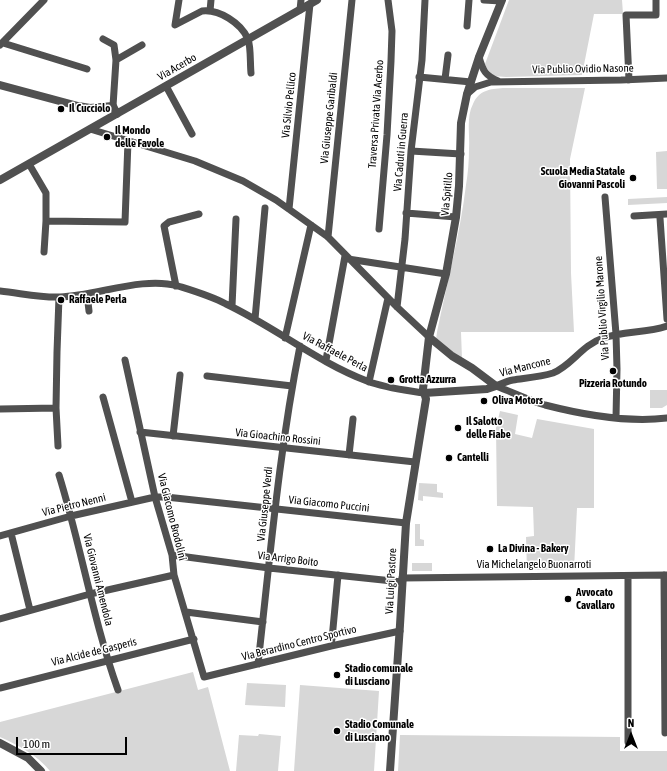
<!DOCTYPE html>
<html>
<head>
<meta charset="utf-8">
<style>
	body { margin:0 }
	#map { position:relative; width:667px; height:771px; overflow:hidden; background:#fff; font-family:"Asap Condensed",sans-serif }
	canvas { display:block }
	.north { position:absolute; left:611px; top:715px; width:40px; height:40px; -webkit-text-stroke:3px #fff; paint-order:stroke; rotate:0deg; font-size:11px; font-weight:700; line-height:16px; text-align:center; color:#000 }
	.north::after { content:''; display:block; margin:auto; width:14px; height:18px; background:#000; clip-path:polygon(50% 0,100% 100%,50% 72%,0 100%) }
	.scale { position:absolute; left:16px; top:737px; width:111px; height:18px; box-sizing:border-box; border:2px solid #000; border-top:0; padding-left:5px; font-size:12px; line-height:14px; white-space:nowrap; color:#000; -webkit-text-stroke:3px #fff; paint-order:stroke }
</style>
</head>
<body>
<div id="map">
<canvas width="667" height="771"></canvas>
<div class="north">N</div>
<div class="scale">100 m</div>
</div>
<script>
const ctx = document.querySelector('canvas').getContext('2d');
ctx.lineJoin = 'round';
function fillPath(path, color) { ctx.fillStyle = color; ctx.fill(path, 'evenodd'); }
function trace(path, color, width, dash) { ctx.strokeStyle = color; ctx.lineWidth = width; ctx.lineCap = dash ? 'butt' : 'round'; ctx.setLineDash(dash || []); ctx.stroke(path); }
function label(font, color, halo, rows, align = 'center') {
  ctx.font = font + ' "Asap Condensed",sans-serif'; ctx.lineWidth = 3; ctx.setLineDash([]); ctx.textBaseline = 'middle'; ctx.strokeStyle = halo; ctx.fillStyle = color; for (const [text, x, y, turn = 0] of rows) {
    ctx.save(); ctx.translate(x, y); ctx.rotate((+turn || 0) * Math.PI / 180); ctx.textAlign = isNaN(turn) ? turn : align; if (halo) ctx.strokeText(text, 0, 0); ctx.fillText(text, 0, 0); ctx.restore();
  }
}
fillPath(new Path2D(`
	M509 0H622L623 14H594L582 75 506 77 493 76 486 67 485 64Z
	M503 88H585L570 159 571 273 574 332H461L462 359 436 340 437 332C447 283 460 234 466 185 468 173 469 161 469 149 470 135 466 117 473 104 479 90 490 89 503 88Z
	M667 151V189H657L656 152Z
	M667 197V203L628 205V199Z
	M650 390H667V405L662 408H650Z
	M500 411 518 415 515 434 532 438 537 419 594 429V508H577L574 569 527 570 526 537 534 536 533 507 497 506 496 428Z
	M419 483 437 484V492L443 493V498L423 496V501L418 500Z
	M415 524H420V539L424 540V546H415Z
	M412 563H432V571H412Z
	M193 672 198 690 208 687 230 771H50C37 755 18 745 0 737V722Z
	M247 683 286 685 285 707 245 705Z
	M300 685 379 691 374 771H294Z
	M259 734 281 736 278 771H236L239 735 258 736Z
	M400 735 620 737V751H667V771H398Z`), '#d7d7d7');
trace(new Path2D(`
	M179 0 175 25 202 11C219 9 241 23 248 39 251 47 250 64 251 73
	M484 0 501 1
	M300 10 301 0
	M210 11 211 0
	M467 26 469 0
	M103 39 114 45 116 60 113 106
	M3 43 87 69
	M0 45 44 0
	M479 57C483 71 485 75 498 81
	M116 60 142 45
	M419 77 471 82
	M445 79 448 55
	M629 80 626 15H656V0
	M166 86 192 134
	M467 94 475 87 491 82 621 80 667 78
	M90 129 195 161 243 181 276 200 328 237 397 307 429 337
	M411 151 461 154
	M29 164 46 193V221L125 222 128 141
	M605 197 616 334 617 369 616 418
	M289 209 310 4
	M406 213 456 217
	M634 216 667 214
	M660 218 667 319
	M379 229 387 135 391 61 392 31 388 0
	M328 237 352 0
	M44 252 46 221
	M348 259 446 274
	M176 286 164 226 169 222 199 214
	M0 291C20 293 41 298 60 297 97 296 142 276 178 286 194 291 211 296 226 304 275 327 317 362 367 381 385 388 405 390 424 393
	M87 294 89 311
	M232 306 236 219
	M397 307 405 239 411 151 422 60 425 0
	M255 319 265 208
	M285 338 311 225
	M125 360 155 497 172 555 174 575 204 677 331 646 400 631
	M326 360 345 256
	M207 376 292 386
	M369 382 388 298
	M496 386C501 384 507 381 513 380 526 378 540 377 553 373 571 366 582 345 603 338 624 331 646 333 667 326
	M496 386C512 392 528 400 545 405 584 415 627 423 667 418
	M103 397 132 502
	M0 409 56 408
	M140 432 415 462
	M173 436 180 375
	M58 446 56 408 57 352 59 297
	M349 455 353 419
	M59 475C81 546 93 620 118 690
	M11 533 30 610
	M0 536 71 516 155 497H166L406 523
	M172 555 269 568 402 582
	M664 575 665 733
	M402 578 667 575
	M186 612 263 622
	M0 619 90 594 174 575
	M332 639 338 575
	M258 664C270 558 279 451 300 346
	M0 688 194 639
	M628 742V576`), '#505050', 7);
trace(new Path2D(`
	M0 85 78 106 90 108 113 106 117 114
	M0 180 317 0
	M424 393 487 389 496 386 472 368 452 356 429 337
	M0 743 28 758 41 771
	M390 771 400 625 406 523 426 399 423 389 429 337 446 274 456 217 459 186 461 123 467 94 479 57 502 0`), '#505050', 8);
for (const [x, y, r, color] of [
	[61,109,4,"#000"],
	[107,137,4,"#000"],
	[633,178,4,"#000"],
	[61,300,4,"#000"],
	[613,371,4,"#000"],
	[391,380,4,"#000"],
	[484,401,4,"#000"],
	[458,428,4,"#000"],
	[449,458,4,"#000"],
	[490,549,4,"#000"],
	[568,599,4,"#000"],
	[337,675,4,"#000"],
	[337,731,4,"#000"]
]) { const dot = new Path2D(); dot.arc(x, y, r, 0, 2 * Math.PI); ctx.fillStyle = color; ctx.fill(dot); trace(dot, '#fff', 1.5); }
label('11px', '#000', '#fff', [
	["Via Acerbo",177,67,-30],
	["Via Publio Ovidio Nasone",583,69,-1],
	["Via Silvio Pellico",289,105,-84],
	["Traversa Privata Via Acerbo",376,114,-86],
	["Via Giuseppe Garibaldi",329,118,-84],
	["Via Caduti in Guerra",401,152,-85],
	["Via Spitillo",447,194,-85],
	["Via Publio Virgilio Marone",602,308,-94],
	["Via Raffaele Perla",335,352,28],
	["Via Mancone",525,367,-14],
	["Via Gioachino Rossini",278,437,6],
	["Via Giuseppe Verdi",265,504,-84],
	["Via Giacomo Puccini",329,504,6],
	["Via Pietro Nenni",74,505,-14],
	["Via Giacomo Brodolini",172,517,76],
	["Via Arrigo Boito",288,559,7],
	["Via Michelangelo Buonarroti",534,565],
	["Via Giovanni Amendola",98,580,76],
	["Via Luigi Pastore",391,581,-87],
	["Via Berardino Centro Sportivo",299,643,-14],
	["Via Alcide de Gasperis",94,652,-14]
]);
label('bold 11px', '#000', '#fff', [
	["Il Cucciolo",69,109],
	["Il Mondo",115,131],
	["delle Favole",115,144],
	["Scuola Media Statale",625,172,"right"],
	["Giovanni Pascoli",625,185,"right"],
	["Raffaele Perla",69,300],
	["Grotta Azzurra",399,380],
	["Pizzeria Rotundo",613,384,"center"],
	["Oliva Motors",492,401],
	["Il Salotto",466,422],
	["delle Fiabe",466,435],
	["Cantelli",457,458],
	["La Divina - Bakery",498,549],
	["Avvocato",576,593],
	["Cavallaro",576,606],
	["Stadio comunale",345,669],
	["di Lusciano",345,682],
	["Stadio Comunale",345,725],
	["di Lusciano",345,738]
], 'left');
</script>
</body>
</html>
